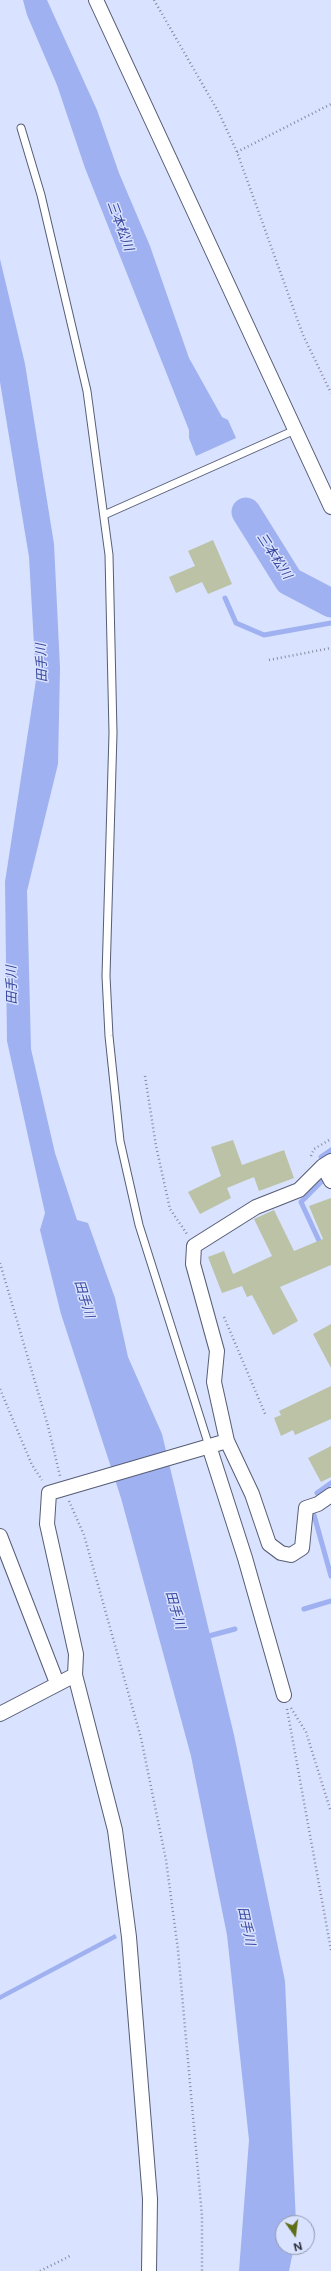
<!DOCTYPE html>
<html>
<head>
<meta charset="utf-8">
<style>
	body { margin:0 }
	#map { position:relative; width:331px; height:2271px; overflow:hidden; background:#d9e2fe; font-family:Figtree,sans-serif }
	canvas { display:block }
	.north { position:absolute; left:275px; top:2215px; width:40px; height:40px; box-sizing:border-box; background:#d9e2fe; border:1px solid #9299ae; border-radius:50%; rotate:166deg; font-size:11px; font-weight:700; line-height:16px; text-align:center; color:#282b36 }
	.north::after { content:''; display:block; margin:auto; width:14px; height:18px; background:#606d17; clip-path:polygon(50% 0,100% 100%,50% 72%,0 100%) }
</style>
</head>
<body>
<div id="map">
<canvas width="331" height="2271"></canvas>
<div class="north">N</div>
</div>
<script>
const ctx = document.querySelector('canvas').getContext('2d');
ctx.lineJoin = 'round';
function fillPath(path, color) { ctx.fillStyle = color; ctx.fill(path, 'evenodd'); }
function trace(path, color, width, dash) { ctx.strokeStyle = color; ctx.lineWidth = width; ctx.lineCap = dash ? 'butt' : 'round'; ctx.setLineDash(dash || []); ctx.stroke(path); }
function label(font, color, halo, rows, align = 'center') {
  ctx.font = font + ' Figtree,"Noto Sans JP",sans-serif'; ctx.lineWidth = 3; ctx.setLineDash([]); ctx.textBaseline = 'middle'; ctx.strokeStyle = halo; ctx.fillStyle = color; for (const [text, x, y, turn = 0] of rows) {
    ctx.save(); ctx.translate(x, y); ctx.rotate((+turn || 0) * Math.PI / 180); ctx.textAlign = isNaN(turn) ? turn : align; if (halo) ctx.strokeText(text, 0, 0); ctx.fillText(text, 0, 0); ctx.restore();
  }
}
fillPath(new Path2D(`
	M23 0H47L97 110 119 173 150 246 189 358 222 417 228 420 236 438 196 456 189 438V430L85 168 57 85 27 15Z
	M0 259 25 364 54 544 60 668 58 764 27 891 31 1049 55 1153 77 1220 88 1223 115 1298 128 1357 162 1434 234 1735 285 1981 296 2223H283V2247H294L289 2271H239L249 2140 227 1935 191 1756 121 1498 61 1314 40 1230 45 1213 7 1041 5 882 36 680 29 557 0 382Z
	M115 1934 117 1938 0 2000V1995Z`), '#9fb1f1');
trace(new Path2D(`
	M225 598 236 623 264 635 331 623
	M321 1157 331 1150
	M321 1245 301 1202 321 1182
	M317 1493 331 1483
	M314 1515 331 1576
	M304 1609 331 1601
	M205 1637 235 1629`), '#9fb1f1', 5);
trace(new Path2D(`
	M246 512 289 581 331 603`), '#9fb1f1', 29);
fillPath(new Path2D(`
	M213 540 232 584 208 594 202 582 176 593 169 577 195 566 188 551Z
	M233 1140 242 1165 284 1150 294 1178 259 1191 254 1177 227 1188 231 1198 200 1214 188 1192 221 1176 211 1147Z
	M331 1198V1265L280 1287 298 1321 273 1335 252 1295 247 1297 242 1286 222 1293 208 1257 224 1251 233 1274 272 1256 254 1219 274 1210 294 1251 323 1239 309 1206Z
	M331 1324V1368L313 1334Z
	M331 1386V1419L295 1435 293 1430 281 1436 274 1418 281 1415 279 1411Z
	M331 1446V1477L321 1482 308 1458Z`), '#bbc2a6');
const service = new Path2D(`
	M21 128 41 195 87 391 109 555 113 733 106 976 109 1036 120 1141 139 1225 209 1446
	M104 515 295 430`);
const minor = new Path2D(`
	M96 0 331 507
	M331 1161 323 1166 299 1190 256 1207 194 1246 193 1264 217 1351 214 1382 227 1441 252 1494 269 1544 281 1553 291 1555 302 1548 306 1508 318 1504 331 1495
	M323 1166 331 1181
	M209 1446 245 1558 284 1695
	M0 1536 57 1683
	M75 1675 115 1830 129 1937 150 2199 149 2271
	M0 1714 75 1675 76 1654 47 1524 49 1493 227 1441`);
trace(service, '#565d75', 9);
trace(minor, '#565d75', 16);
trace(new Path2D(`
	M154 0 219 113 237 152 303 335 331 393
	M237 152 331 104
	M269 660 331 648
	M145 1076 156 1146 170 1209 187 1234
	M311 1156 314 1149 331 1139
	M0 1263 48 1426 60 1476
	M224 1317 266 1416
	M0 1389 32 1465 42 1480
	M69 1501 84 1535 141 1738 166 1860 178 1950 202 2216V2271
	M291 1708 306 1732 331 1812
	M287 1709 331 1950
	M40 2271 72 2255`), '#868ca0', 2.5, [1, 3]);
trace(service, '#fff', 7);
trace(minor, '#fff', 14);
label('italic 13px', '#36459f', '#d9e2fe', [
	["三本松川",120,226,70],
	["三本松川",274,556,57],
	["田手川",42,663,-92],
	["田手川",12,985,-91],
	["田手川",84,1299,73],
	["田手川",175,1610,74],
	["田手川",246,1926,78]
]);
</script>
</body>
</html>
